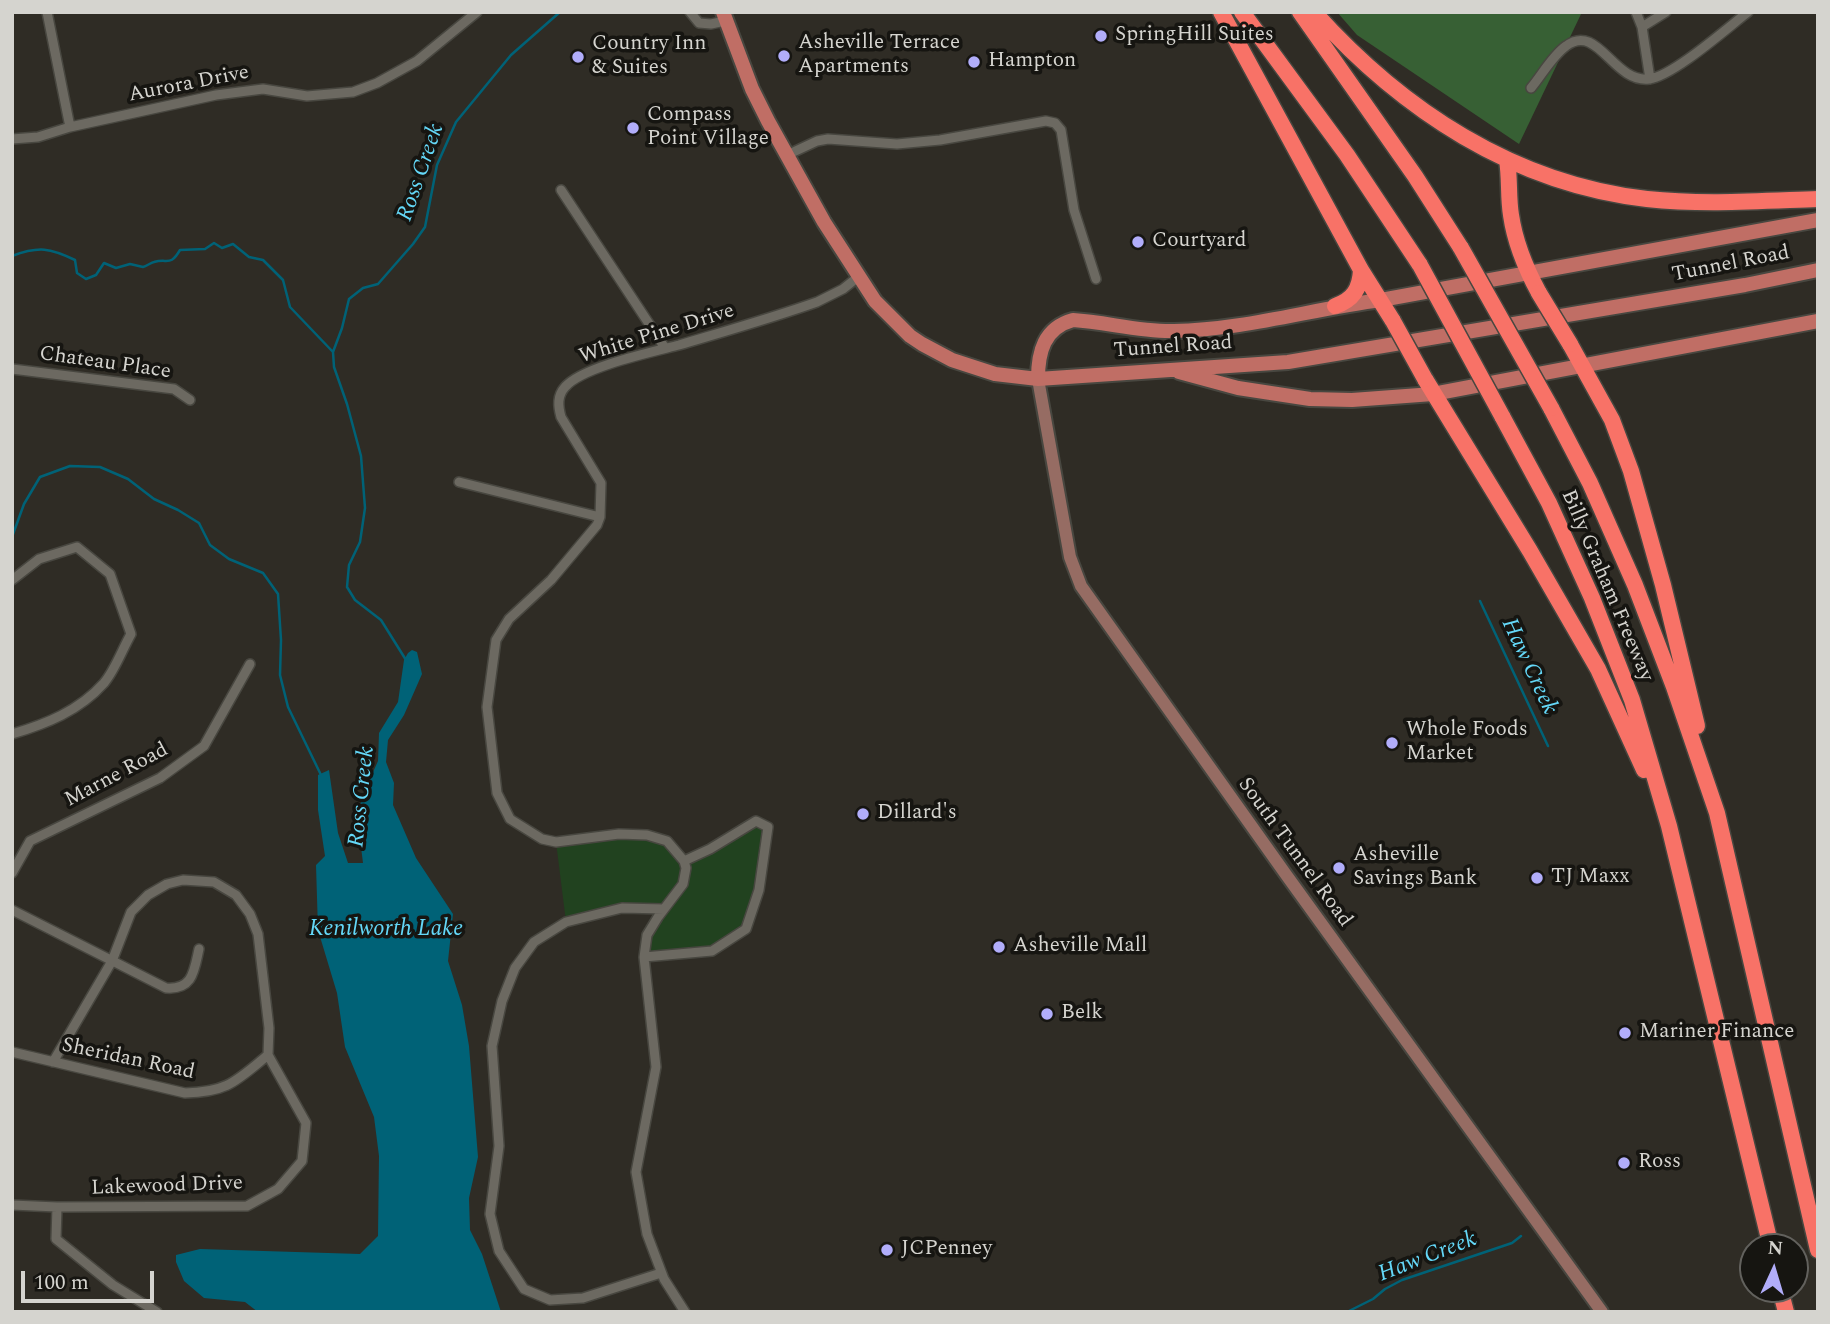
<!DOCTYPE html>
<html>
<head>
<meta charset="utf-8">
<style>
	body { margin:0 }
	#map { position:relative; width:1830px; height:1324px; overflow:hidden; background:#2f2c25; font-family:Spectral,serif }
	canvas { display:block }
	.frame { position:absolute; inset:0; border:14px solid #d5d4cf; pointer-events:none }
	.north { position:absolute; left:1739px; top:1233px; width:70px; height:70px; box-sizing:border-box; background:#161511; border:2px solid #62615d; border-radius:50%; rotate:4deg; font-size:19px; font-weight:700; line-height:28px; text-align:center; color:#d5d4cf }
	.north::after { content:''; display:block; margin:auto; width:24px; height:32px; background:#b1adfa; clip-path:polygon(50% 0,100% 100%,50% 72%,0 100%) }
	.scale { position:absolute; left:21px; top:1271px; width:133px; height:32px; box-sizing:border-box; border:4px solid #d5d4cf; border-top:0; padding-left:9px; font-size:21px; line-height:24px; white-space:nowrap; color:#d5d4cf; -webkit-text-stroke:5px #161511; paint-order:stroke }
</style>
</head>
<body>
<div id="map">
<canvas width="1830" height="1324"></canvas>
<div class="frame"></div>
<div class="north">N</div>
<div class="scale">100 m</div>
</div>
<script>
const ctx = document.querySelector('canvas').getContext('2d');
ctx.lineJoin = 'round';
function fillPath(path, color) { ctx.fillStyle = color; ctx.fill(path, 'evenodd'); }
function trace(path, color, width, dash) { ctx.strokeStyle = color; ctx.lineWidth = width; ctx.lineCap = dash ? 'butt' : 'round'; ctx.setLineDash(dash || []); ctx.stroke(path); }
function label(font, color, halo, rows, align = 'center') {
  ctx.font = font + ' Spectral,serif'; ctx.lineWidth = 7; ctx.setLineDash([]); ctx.textBaseline = 'middle'; ctx.strokeStyle = halo; ctx.fillStyle = color; for (const [text, x, y, turn = 0] of rows) {
    ctx.save(); ctx.translate(x, y); ctx.rotate((+turn || 0) * Math.PI / 180); ctx.textAlign = isNaN(turn) ? turn : align; if (halo) ctx.strokeText(text, 0, 0); ctx.fillText(text, 0, 0); ctx.restore();
  }
}
fillPath(new Path2D(`
	M756 821 768 827 746 929 712 951 644 957 647 935 664 909 622 908 566 922 556 842 619 834 667 841 684 860Z`), '#21421f');
fillPath(new Path2D(`
	M1337 12H1582L1519 144 1357 35Z`), '#376034');
fillPath(new Path2D(`
	M412 650 417 652 422 674 404 715 388 740 386 762 394 783 393 805 416 858 453 914 448 961 462 1005 469 1046 478 1157 469 1198 470 1230 482 1254 501 1312H258L245 1302 204 1298 184 1281 176 1262V1255L200 1249 360 1254 378 1236 379 1156 374 1117 345 1047 337 993 318 930 316 865 325 856 318 810V775L329 770 338 833 348 863H363L357 815 364 792 378 761 379 733 398 702 404 660 408 653Z`), '#006277');
trace(new Path2D(`
	M12 256C39 246 50 248 75 260L77 273 86 279 96 275 104 263 116 268 130 264 143 267C147 266 150 263 154 262 168 258 170 267 180 250L205 249 214 243 222 248 233 244 249 257 263 260 283 280 290 307 333 352
	M12 537 24 504 40 477 70 466 100 467 128 479 154 499 178 510 199 523 210 545 229 559 263 573 278 594 281 640 280 675 288 707 321 775
	M1480 601 1548 746
	M406 660 381 620 355 600 347 587 349 565 360 542 365 508 361 456 347 404 334 367 333 352 342 328 349 299 363 288 378 284 413 244 425 227 437 165 456 122 511 55 560 12
	M1347 1312 1373 1299 1385 1289 1402 1280 1512 1243 1521 1236`), '#006277', 2.5);
const minor = new Path2D(`
	M47 12 70 127
	M690 12 699 23 711 24 725 21
	M1636 12 1642 27 1650 79
	M1642 27 1666 12
	M1531 88C1542 75 1552 56 1566 46 1598 22 1613 83 1649 79 1673 76 1726 29 1748 12
	M12 139 38 137 70 127 216 95 263 89 307 96 353 92 377 83 417 61 477 12
	M787 155 817 141 828 139 897 144 940 140 1046 121 1055 123 1061 130 1074 210 1096 279
	M561 190 665 348
	M12 369 174 389 190 400
	M459 482 600 517
	M12 580 39 559 77 547 110 574 131 634C122 650 115 670 104 683 79 711 46 724 12 734
	M12 873 30 841 160 778 204 746 250 664
	M12 910 166 988C193 990 194 971 199 949
	M644 957 712 951 746 929 759 890 768 827 756 821 710 849 684 861
	M12 1052 185 1093C228 1092 236 1081 268 1055
	M53 1062 112 961 131 912 148 895 167 884 183 880 214 882 236 895 250 914 258 934 269 1028 268 1055
	M12 1205 57 1207 247 1206 278 1189 302 1161 306 1123 268 1055
	M57 1207 56 1239 113 1285 157 1312
	M661 1273 583 1298 550 1300 524 1289 499 1251 490 1214 499 1146 492 1046 502 1001 515 968 534 942 566 922 622 908 664 909
	M685 1312 664 1279 647 1234 636 1172 656 1067 644 957 647 935 658 917 683 884 686 868 684 861 667 841 647 835 619 834 556 842 542 839 510 819 497 793 487 707 496 640 509 619 551 580 597 525 600 517 601 483 561 417C558 406 557 396 565 387 582 367 652 352 679 345 726 331 772 318 817 302L843 289 858 277`);
const secondary = new Path2D(`
	M1038 379 1070 557 1081 586 1287 876 1602 1312`);
const primary = new Path2D(`
	M723 12 752 89 768 121 824 222 875 301 910 336 922 344 952 360 995 374 1038 379 1288 362 1745 285 1818 270
	M1179 372 1238 388 1310 399 1352 400 1433 394 1818 321
	M1038 379C1038 352 1044 328 1073 320 1107 322 1139 332 1174 331 1243 330 1312 309 1381 300L1818 220`);
const motorway = new Path2D(`
	M1221 12 1361 270 1393 321
	M1242 12 1347 155 1420 265
	M1300 12 1415 176 1461 248
	M1314 12C1402 110 1514 184 1647 199 1703 205 1761 201 1818 199
	M1507 160C1510 178 1508 197 1511 215 1515 243 1526 269 1539 293
	M1335 306C1353 300 1360 289 1361 270
	M1570 344 1612 420 1631 471 1663 585 1697 726
	M1425 379 1530 551 1598 669 1644 770
	M1551 408 1590 483 1635 585 1674 687 1717 813 1818 1250
	M1502 416 1549 503 1592 598 1632 700 1669 826 1771 1247
	M1780 1289 1786 1312`);
trace(minor, '#484740', 12);
trace(secondary, '#484740', 16);
trace(primary, '#484740', 18);
trace(motorway, '#484740', 19);
trace(minor, '#6c6961', 9);
trace(secondary, '#966c63', 12);
trace(primary, '#c06e65', 14);
trace(motorway, '#f87267', 16);
const motorwayBridge = new Path2D(`
	M1461 248 1551 408
	M1420 265 1502 416
	M1539 293 1570 344
	M1393 321 1425 379`);
trace(motorwayBridge, '#484740', 19, []);
trace(motorwayBridge, '#f87267', 16);
for (const [x, y, r, color] of [
	[1101,36,7,"#b1adfa"],
	[784,56,7,"#b1adfa"],
	[578,57,7,"#b1adfa"],
	[974,62,7,"#b1adfa"],
	[633,128,7,"#b1adfa"],
	[1138,242,7,"#b1adfa"],
	[1392,743,7,"#b1adfa"],
	[863,814,7,"#b1adfa"],
	[1339,868,7,"#b1adfa"],
	[1537,878,7,"#b1adfa"],
	[999,947,7,"#b1adfa"],
	[1047,1014,7,"#b1adfa"],
	[1625,1033,7,"#b1adfa"],
	[1624,1163,7,"#b1adfa"],
	[887,1250,7,"#b1adfa"]
]) { const dot = new Path2D(); dot.arc(x, y, r, 0, 2 * Math.PI); ctx.fillStyle = color; ctx.fill(dot); trace(dot, '#161511', 2.5); }
label('21px', '#d5d4cf', '#161511', [
	["SpringHill Suites",1115,36],
	["Asheville Terrace",798,44],
	["Apartments",798,68],
	["Country Inn",592,45],
	["& Suites",592,69],
	["Hampton",988,62],
	["Compass",647,116],
	["Point Village",647,140],
	["Courtyard",1152,242],
	["Whole Foods",1406,731],
	["Market",1406,755],
	["Dillard's",877,814],
	["Asheville",1353,856],
	["Savings Bank",1353,880],
	["TJ Maxx",1551,878],
	["Asheville Mall",1013,947],
	["Belk",1061,1014],
	["Mariner Finance",1639,1033],
	["Ross",1638,1163],
	["JCPenney",901,1250]
], 'left');
label('21px', '#d5d4cf', '#161511', [
	["Aurora Drive",189,85,-11],
	["Tunnel Road",1731,265,-11],
	["White Pine Drive",657,335,-17],
	["Tunnel Road",1173,348,-4],
	["Chateau Place",105,364,8],
	["Billy Graham Freeway",1606,586,67],
	["Marne Road",117,776,-28],
	["South Tunnel Road",1294,853,54],
	["Sheridan Road",128,1060,12],
	["Lakewood Drive",167,1187,-2]
]);
label('italic 23px', '#64d8f8', '#161511', [
	["Ross Creek",422,173,-71],
	["Haw Creek",1528,667,65],
	["Ross Creek",363,797,-84],
	["Kenilworth Lake",386,930],
	["Haw Creek",1428,1258,-21]
]);
</script>
</body>
</html>
